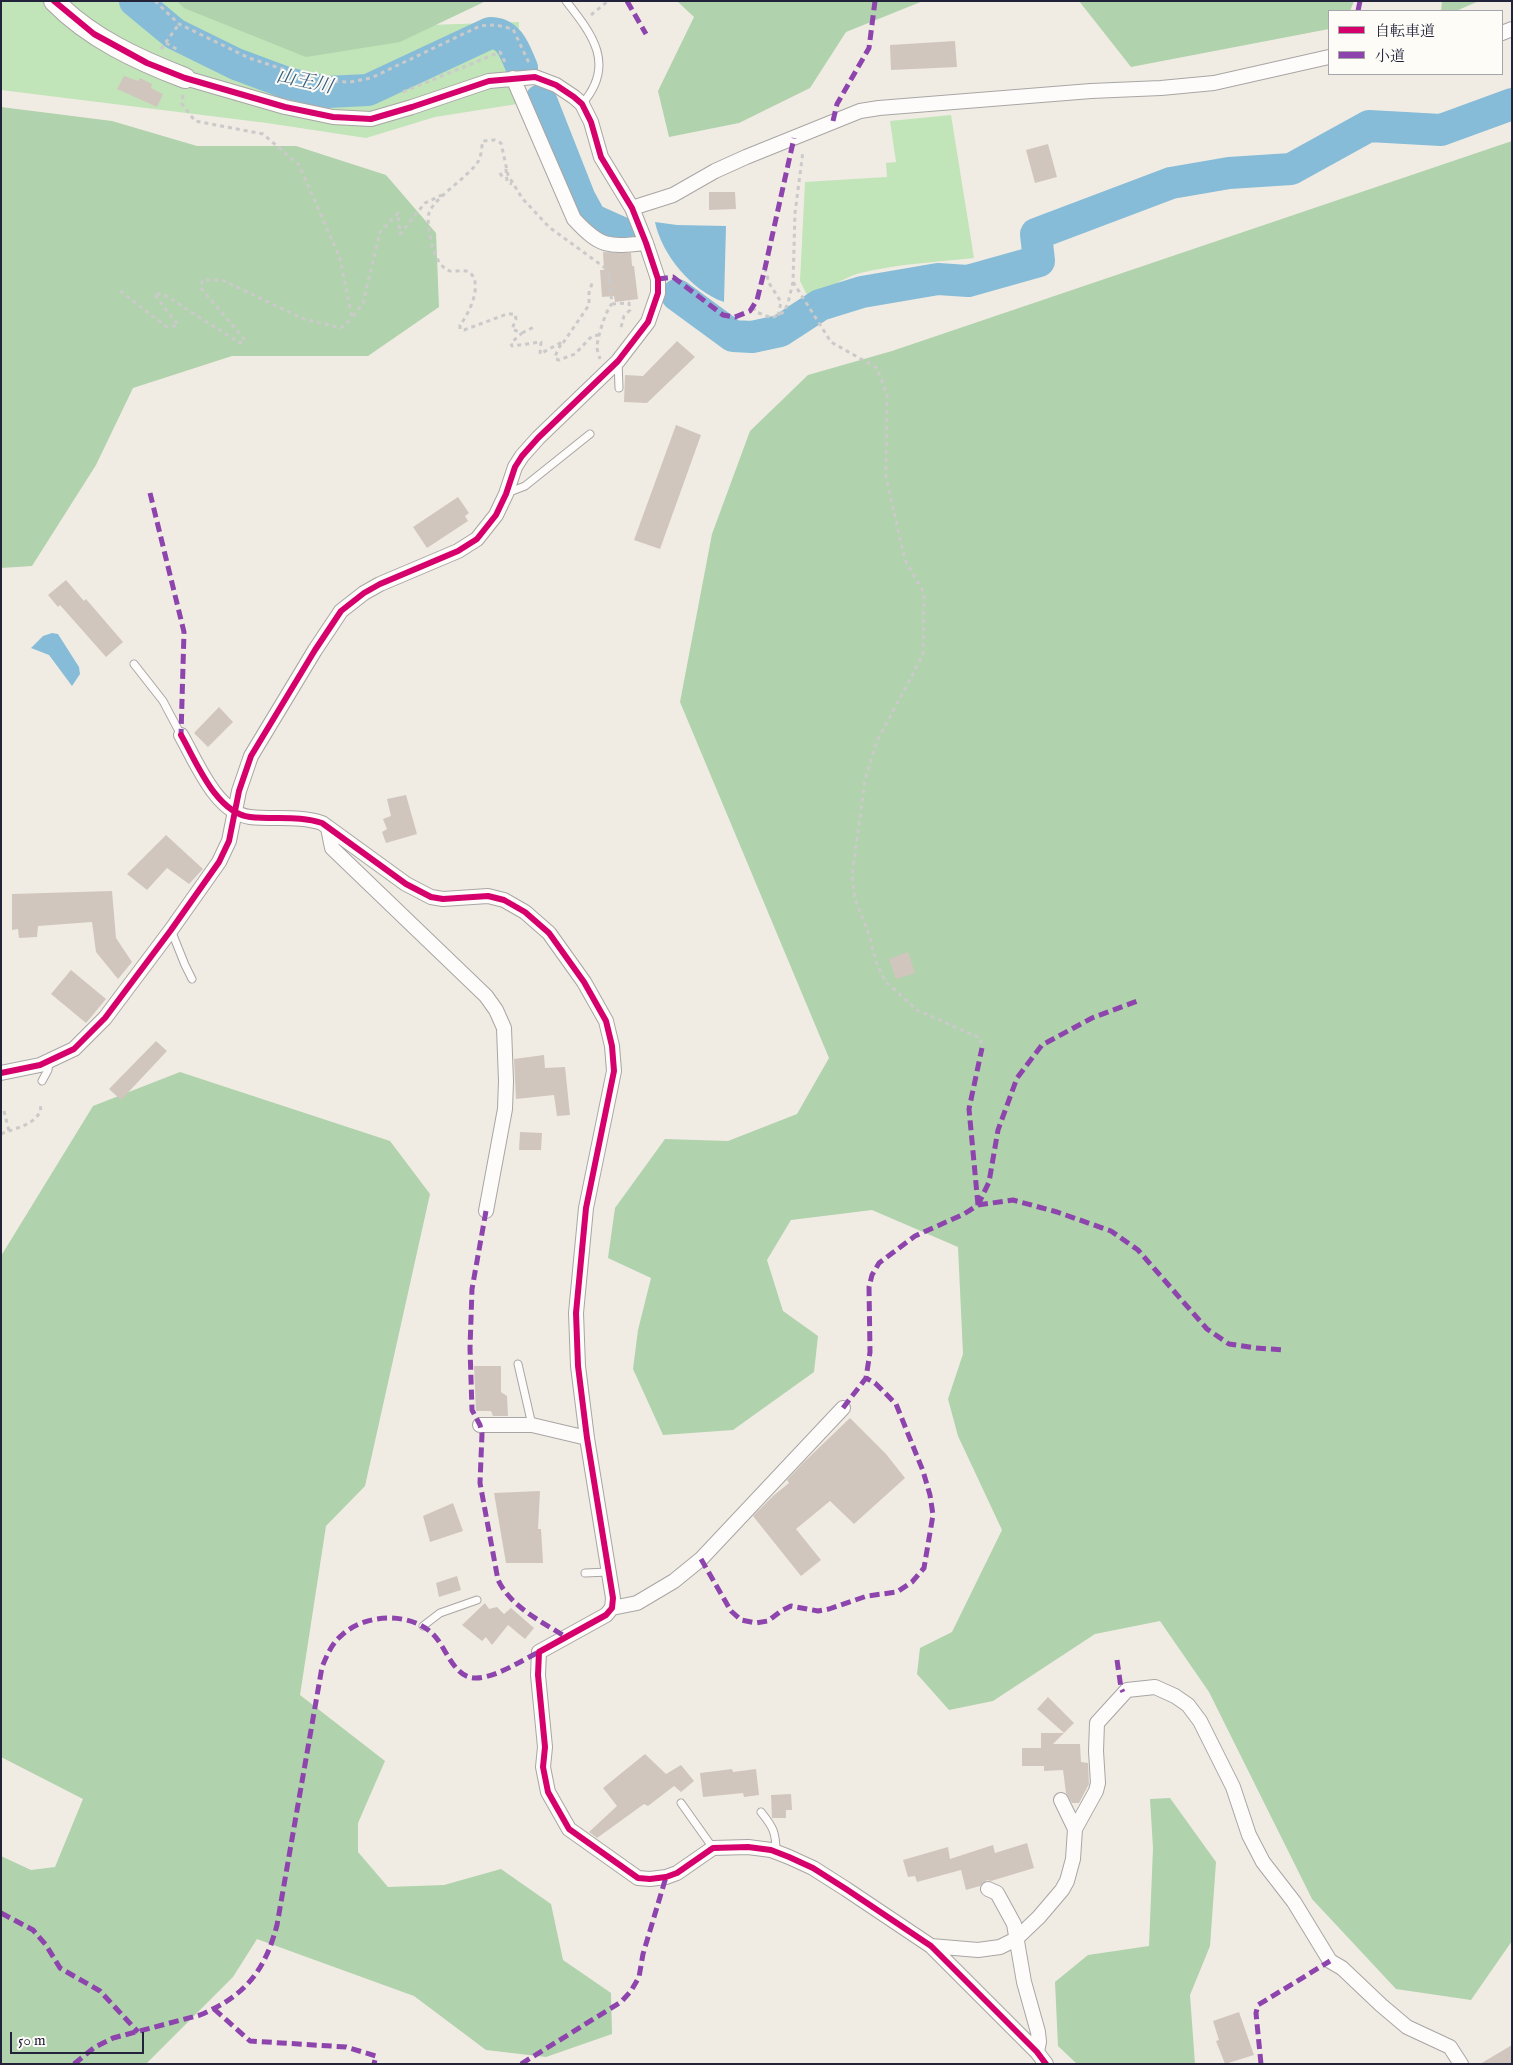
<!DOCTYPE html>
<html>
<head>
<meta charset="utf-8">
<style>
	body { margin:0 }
	#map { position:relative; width:1513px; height:2065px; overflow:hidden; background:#f0ece3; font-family:"IM FELL English","Noto Serif JP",serif }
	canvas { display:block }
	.frame { position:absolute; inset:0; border:2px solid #22223b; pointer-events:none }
	.legend { position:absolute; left:1328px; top:10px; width:175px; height:65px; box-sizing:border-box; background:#fdfcf7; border:1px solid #a5a5ac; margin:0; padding:6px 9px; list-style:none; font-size:15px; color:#22223b }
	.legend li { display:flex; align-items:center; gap:10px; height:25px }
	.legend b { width:25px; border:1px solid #a5a5ac }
	.scale { position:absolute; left:10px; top:2032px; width:134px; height:22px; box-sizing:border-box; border:2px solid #22223b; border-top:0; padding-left:6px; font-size:15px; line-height:18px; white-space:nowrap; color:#22223b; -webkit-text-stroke:4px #fdfcf7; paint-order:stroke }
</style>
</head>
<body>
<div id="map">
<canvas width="1513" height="2065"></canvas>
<div class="frame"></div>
<ul class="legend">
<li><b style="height:6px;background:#d6006c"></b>自転車道</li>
<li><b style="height:6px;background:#8e44ad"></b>小道</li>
</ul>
<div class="scale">50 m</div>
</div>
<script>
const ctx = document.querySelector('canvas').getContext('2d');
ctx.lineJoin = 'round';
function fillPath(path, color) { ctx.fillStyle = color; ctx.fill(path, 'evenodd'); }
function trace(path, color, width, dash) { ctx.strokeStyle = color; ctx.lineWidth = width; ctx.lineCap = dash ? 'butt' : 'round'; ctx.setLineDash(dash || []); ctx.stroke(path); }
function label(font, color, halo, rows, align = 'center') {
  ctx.font = font + ' "IM FELL English","Noto Serif JP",serif'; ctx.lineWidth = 4; ctx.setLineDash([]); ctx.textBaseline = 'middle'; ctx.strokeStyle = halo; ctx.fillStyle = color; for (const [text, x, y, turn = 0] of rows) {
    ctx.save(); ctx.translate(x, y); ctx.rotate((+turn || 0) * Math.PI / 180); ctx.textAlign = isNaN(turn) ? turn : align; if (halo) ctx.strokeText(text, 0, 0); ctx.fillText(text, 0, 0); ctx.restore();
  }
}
fillPath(new Path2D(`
	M1 1H218L248 31 519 22 517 104 435 117 366 138 267 123 1 90Z
	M951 115 974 258C936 262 897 264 860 273 841 278 827 292 807 295L800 281 805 182 887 177 886 163 896 162 890 121Z`), '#c1e4b9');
fillPath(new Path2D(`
	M177 1H486L400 42 306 57 184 8Z
	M677 1H923L846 32 810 88 739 123 669 137 658 91 694 17Z
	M1079 1H1354L1350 11H1329V29L1131 67Z
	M1442 1H1479L1456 11H1441Z
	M1 107 112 121 197 146H296L386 175 436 233 439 307 368 356H232L133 388 96 465 32 566 1 568Z
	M1512 141V1941L1471 2000 1396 1989 1312 1899 1209 1692 1160 1621 1095 1634 993 1701 949 1710 917 1674 920 1648 952 1632 1002 1530 958 1436 948 1399 963 1354 958 1247 872 1210 791 1220 767 1260 783 1311 818 1336 814 1372 733 1430 663 1435 633 1369 638 1330 651 1278 608 1258 615 1208 665 1139 728 1141 797 1114 829 1058 680 702 712 534 750 431 808 375 892 351Z
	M180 1072 390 1141 430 1194 365 1486 326 1526 300 1695 385 1761 358 1823V1852L388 1887 444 1885 501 1869 551 1904 563 1960 611 1993 612 2034 546 2057 486 2050 414 1996 257 1939 233 1977 146 2064H1V1856L31 1870 55 1867 83 1799 1 1757V1256L93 1106Z
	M1170 1798 1216 1862 1210 1946 1190 1995 1195 2064H1077L1058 2046 1055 1982 1088 1955 1149 1946 1153 1848 1150 1799Z`), '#b0d2ac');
fillPath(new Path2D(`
	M655 222 677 225 726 226 724 302C692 291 662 255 655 222Z
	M52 633 58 634 79 667 80 674 72 686 49 655 31 648 43 636Z`), '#86bcd8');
trace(new Path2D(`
	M135 1 175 34 236 64 287 83 327 92 368 90 490 33C510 33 515 52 522 68
	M541 100 580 199 591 219 629 236
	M677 295 733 336 752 337 780 331 820 305 862 292 938 279 968 281 1039 261 1036 234 1171 183 1229 173 1291 169 1369 126 1441 130 1512 104`), '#86bcd8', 32);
fillPath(new Path2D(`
	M955 41 957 67 891 70 890 45Z
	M124 76 138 81 140 78 152 84 151 88 163 94 157 107 117 89Z
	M1048 144 1057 177 1035 183 1026 150Z
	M709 192H735L736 209 709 210Z
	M603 252 631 253 632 266H634L638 299 615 302 614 296 602 297 600 270H604Z
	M677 341 695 357 647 403 624 402 625 375 643 376Z
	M676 425 701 435 660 549 634 540Z
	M458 497 469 513 465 516 468 521 427 548 413 527Z
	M66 580 84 601 86 599 123 642 106 657 60 605 58 607 48 595Z
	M219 707 233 722 208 747 194 733Z
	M406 795 417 834 386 843 382 832 387 829 383 819 391 816 387 799Z
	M166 835 203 869 189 884 167 868 147 890 127 874Z
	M112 891 116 938 132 962 118 979 96 952 92 922 38 926 37 937 19 938 18 929 12 930V894Z
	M908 952 915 973 896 979 889 959Z
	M71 970 106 999 86 1023 51 994Z
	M156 1041 167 1051 121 1100 109 1089Z
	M544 1055 545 1068 565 1067 570 1115 557 1116 554 1095 516 1099 514 1059Z
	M520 1132 542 1133 541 1150H519Z
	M474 1366H501V1392L507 1396 508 1416H493L491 1411H476Z
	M850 1418 886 1454 905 1478 854 1524 830 1501 796 1529 821 1560 801 1576 753 1516 773 1496 789 1483 787 1480 803 1463Z
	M540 1491 538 1529H541L543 1563H506L494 1493Z
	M453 1503 463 1531 430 1542 423 1516Z
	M457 1576 461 1590 439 1597 436 1583Z
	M485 1603 489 1609 497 1607 504 1614 511 1608 534 1628 525 1639 508 1625 492 1645 486 1637 482 1641 462 1625Z
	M1048 1697 1074 1723 1053 1744H1080L1081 1762 1088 1763 1089 1784 1079 1803H1072L1066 1793 1063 1770 1044 1771V1766H1022V1748H1041V1733H1064L1037 1709Z
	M645 1754 666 1774 681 1765 694 1781 681 1792 674 1786 648 1806 644 1804 597 1838 589 1832 617 1806 603 1788Z
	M732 1769 733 1772 756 1769 759 1795 744 1797 743 1793 703 1797 700 1773Z
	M791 1794 792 1810H786V1818H772L771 1795Z
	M1027 1843 1034 1868 991 1881 987 1880 980 1886 966 1890 961 1870 917 1882 915 1876 908 1877 903 1860 948 1847 950 1859 993 1845 995 1853Z
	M1239 2012 1254 2055 1225 2064 1216 2041 1219 2040 1213 2021Z
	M1512 2045V2064H1480Z`), '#d1c6be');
const lane = new Path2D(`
	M566 1C593 35 616 65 582 104
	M618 361 619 388
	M507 493 525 486 590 434
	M134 664 163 701 181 735
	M171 930 185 965 192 979
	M42 1081 48 1070 49 1061
	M518 1364 532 1425
	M585 1573 609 1572
	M423 1626 440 1613 477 1600
	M681 1803 713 1848
	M761 1812C773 1827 776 1832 776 1852`);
const street = new Path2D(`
	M1502 33 1512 29
	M513 78 574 219C601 248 608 247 646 243
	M632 208 673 195 715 171 746 157 860 111 879 108 1091 91 1161 88 1214 83 1329 57
	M181 735C196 761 216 813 250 817 274 820 299 815 322 823L406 884 431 897 443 899 488 896 504 900 525 912 549 933 584 982 606 1021 612 1046 614 1071 586 1208 576 1313 578 1366 587 1438 613 1598 612 1608 606 1615 539 1652 538 1675 545 1747 543 1767 548 1792 569 1829 638 1878 650 1879 666 1877 677 1873 713 1848 748 1847 771 1850 789 1857 813 1868 846 1889 931 1946 1037 2052 1046 2064
	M328 828 332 848 486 996 496 1010 504 1028 506 1081 505 1109 486 1211
	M1 1073 40 1065 74 1049 105 1018 171 930 219 862 229 841 239 791 251 756 315 650 341 611 364 593 380 584 458 551 477 539 496 515 506 494 515 467 522 456 538 438 618 361 648 322 658 293V279L646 243 632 208 601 157 591 122 582 104 574 97 556 85 535 77 489 81 412 107 371 119 333 117 285 107 185 78
	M480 1425H532L587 1438
	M612 1608 637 1603 674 1581 701 1559 843 1408
	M1061 1800 1075 1829
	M988 1889 997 1893 1014 1924 1024 1982 1038 2032 1039 2042 1037 2052
	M931 1946 978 1950 1000 1947 1016 1939 1039 1917 1062 1890 1067 1881 1073 1859 1075 1829 1096 1791 1098 1783 1096 1751 1097 1723 1127 1690 1155 1687 1175 1696 1188 1705 1200 1721 1233 1787 1249 1835 1263 1862 1294 1902 1330 1961 1342 1968 1381 2005 1407 2027 1450 2047 1461 2064`);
const secondary = new Path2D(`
	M54 1C90 38 138 60 185 78`);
trace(lane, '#a8a6a4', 9);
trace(street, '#a8a6a4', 16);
trace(secondary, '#a8a6a4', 22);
trace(new Path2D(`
	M155 1 179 24 249 58 319 81 350 82 371 78 480 26 496 25 513 29 529 63
	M591 15 608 1
	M166 43 180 51
	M161 49 179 24
	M403 92 500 52 506 64
	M183 95 182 104 195 121 263 134 299 165 340 258 352 318 363 303 380 232 398 213 400 234 425 203 444 194
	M506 169 507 182 512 184
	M500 173 503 178H505
	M765 268 769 283 781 302 778 316
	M793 282 831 342 877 368 887 395 886 477 905 560 924 593 923 655 877 741 865 780 852 876 855 899 869 934 877 965 886 982 917 1010 980 1038 982 1048
	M120 291 167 327 178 325 154 294H163L240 343 245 340 200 287 203 280H222L304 319 341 328 352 318
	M612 304 629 303 630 310 624 316 620 331
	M753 307 756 312 772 318 784 312 788 303 793 282 795 213 803 151
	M522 333 534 327
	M599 335 592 336 575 354 559 360 556 359 555 356 562 342 540 354 541 342 512 346 511 343 522 333 512 329 516 319 515 314H507L464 330 460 329V325C469 314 484 283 469 272 464 269 456 272 450 271 436 267 430 241 429 228 428 224 428 216 429 213 434 198 468 177 477 163 482 157 481 148 483 141L495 140 501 143 508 175 522 198 549 227 608 270 612 304C606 309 597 339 597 347 597 350 599 355 600 359
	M563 343 589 305V293L593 280
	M4 1111 9 1131
	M1 1134C17 1127 31 1127 41 1111L40 1104`), '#cbcaca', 3, [4, 4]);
trace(lane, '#fdfcfb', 7);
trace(street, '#fdfcfb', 14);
trace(secondary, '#fdfcfb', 20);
trace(new Path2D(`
	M627 1 646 34
	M1358 11 1360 1
	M833 121 837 104 869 48 875 1
	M658 279 673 277 723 315 735 317 750 311 757 300 765 268 794 138
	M150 493 184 632 181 735
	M978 1205 1013 1200 1057 1212 1111 1231 1138 1250 1207 1329 1229 1344 1256 1348 1284 1350
	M978 1205 969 1109 982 1048
	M486 1211 472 1289 470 1348 472 1410 480 1425 482 1434 480 1483 498 1580C511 1607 541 1621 564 1636
	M843 1408 866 1378 870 1352 869 1287 872 1275 879 1263 915 1236 964 1214 978 1205 989 1182 998 1130 1017 1078 1042 1045 1092 1018 1140 1000
	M701 1559 731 1611 741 1620 756 1623 768 1621 781 1611 791 1606 818 1611 829 1609 867 1596 897 1592 912 1582 924 1568 933 1515 930 1495 923 1471 896 1404 875 1383 866 1378
	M1117 1660 1121 1688 1123 1692
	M1 1913 33 1930 46 1945 60 1968 100 1991 138 2032
	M214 2009 250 2041 346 2047 376 2056 374 2064
	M74 2064 95 2047 113 2038 200 2015C245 1996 265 1971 277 1925L322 1667C327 1655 332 1643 342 1635 366 1613 410 1612 433 1634 445 1646 452 1672 469 1677 488 1683 522 1660 539 1652
	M521 2064 621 2002 631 1991 639 1977 643 1954 666 1877
	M1261 2064 1256 2013 1258 2005 1330 1961`), '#8e44ad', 5, [10, 5]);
trace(new Path2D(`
	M181 735C196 761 216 813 250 817 274 820 299 815 322 823L406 884 431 897 443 899 488 896 504 900 525 912 549 933 584 982 606 1021 612 1046 614 1071 586 1208 576 1313 578 1366 587 1438 613 1598 612 1608 606 1615 539 1652 538 1675 545 1747 543 1767 548 1792 569 1829 638 1878 650 1879 666 1877 677 1873 713 1848 748 1847 771 1850 789 1857 813 1868 846 1889 931 1946 1037 2052 1046 2064
	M1 1073 40 1065 74 1049 105 1018 171 930 219 862 229 841 239 791 251 756 315 650 341 611 364 593 380 584 458 551 477 539 496 515 506 494 515 467 522 456 538 438 618 361 648 322 658 293V279L646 243 632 208 601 157 591 122 582 104 574 97 556 85 535 77 489 81 412 107 371 119 333 117 285 107 185 78 147 63 94 34 54 1`), '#d6006c', 6);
label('italic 19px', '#3a5e7f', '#fdfcf7', [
	["山王川",304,83,12]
]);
</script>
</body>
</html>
